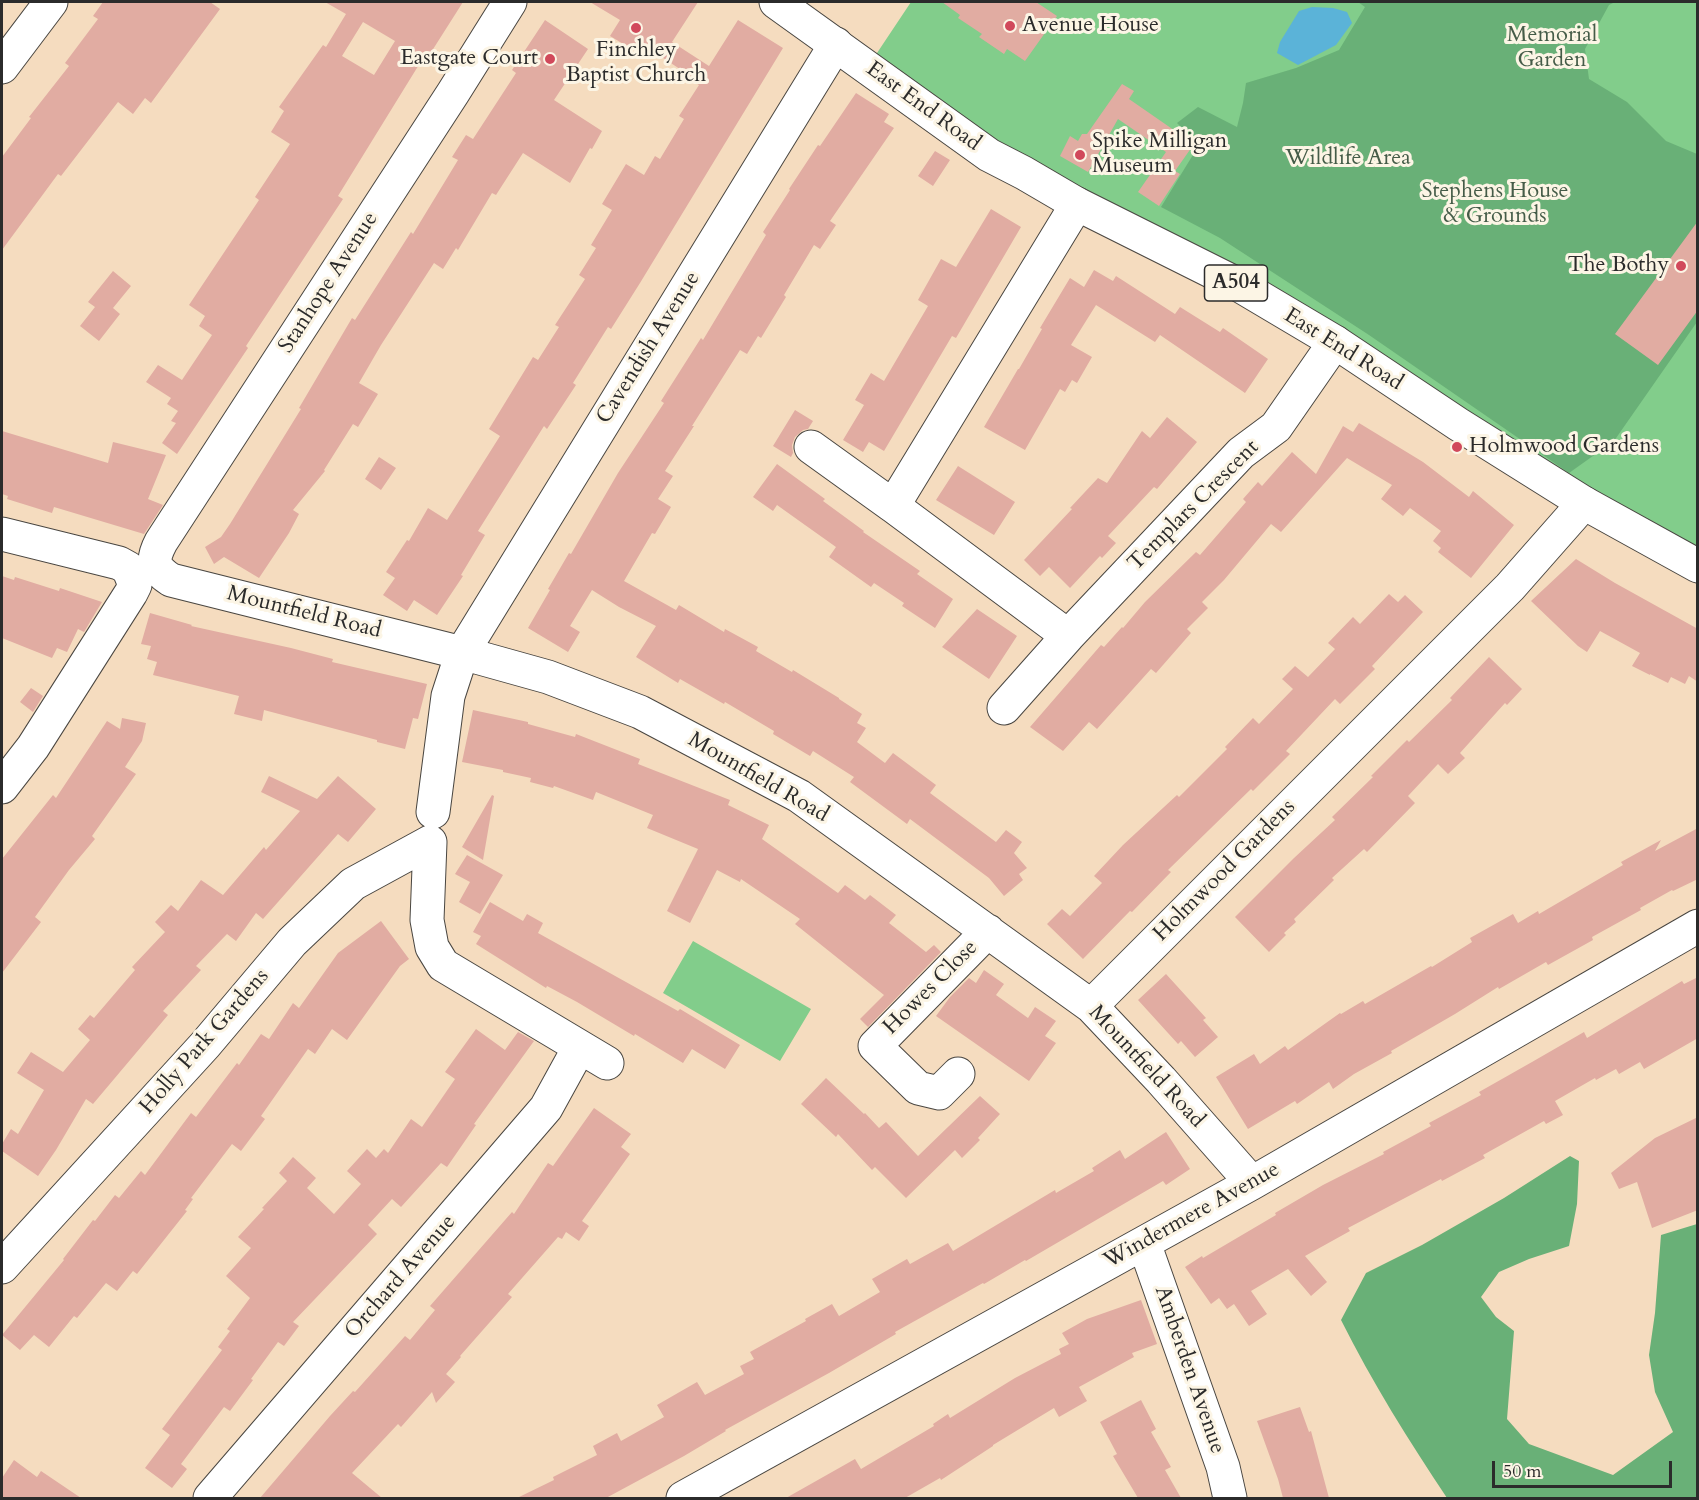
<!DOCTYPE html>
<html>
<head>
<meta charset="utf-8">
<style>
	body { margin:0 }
	#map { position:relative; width:1699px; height:1500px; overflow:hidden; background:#f5dcbf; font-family:Cardo,serif }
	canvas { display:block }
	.frame { position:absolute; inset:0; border:3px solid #2b2b2b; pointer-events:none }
	.scale { position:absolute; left:1492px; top:1461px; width:180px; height:27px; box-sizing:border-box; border:3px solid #2b2b2b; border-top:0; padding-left:8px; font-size:18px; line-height:21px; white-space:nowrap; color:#2b2b2b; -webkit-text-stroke:4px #fcf5e5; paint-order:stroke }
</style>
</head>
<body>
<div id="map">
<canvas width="1699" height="1500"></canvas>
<div class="frame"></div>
<div class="scale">50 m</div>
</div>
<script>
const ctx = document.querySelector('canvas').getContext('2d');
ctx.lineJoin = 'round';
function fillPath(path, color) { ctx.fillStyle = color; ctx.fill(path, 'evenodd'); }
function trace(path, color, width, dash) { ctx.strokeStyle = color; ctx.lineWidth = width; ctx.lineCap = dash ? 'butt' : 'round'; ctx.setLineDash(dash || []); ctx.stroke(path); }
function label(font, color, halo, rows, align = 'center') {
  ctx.font = font + ' Cardo,serif'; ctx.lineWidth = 6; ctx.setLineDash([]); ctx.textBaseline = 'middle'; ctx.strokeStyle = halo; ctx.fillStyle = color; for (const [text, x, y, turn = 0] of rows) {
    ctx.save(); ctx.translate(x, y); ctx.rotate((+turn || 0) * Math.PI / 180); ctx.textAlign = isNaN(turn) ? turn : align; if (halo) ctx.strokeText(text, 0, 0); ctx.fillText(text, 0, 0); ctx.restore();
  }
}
fillPath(new Path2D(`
	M911 2H1697V566L1077 204 871 62Z
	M693 941 811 1009 780 1061 663 993Z`), '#82cd8b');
fillPath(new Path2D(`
	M1358 2H1615L1609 5 1585 49 1589 79 1627 102 1666 141 1697 154V322L1614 441 1569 473 1369 335 1220 238 1161 207 1199 145 1177 123 1198 107 1237 127 1243 103 1246 83 1296 68 1339 50 1365 7Z
	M1570 1156 1579 1161 1577 1204 1569 1246 1529 1259 1499 1272 1481 1297 1496 1317 1514 1331 1507 1419 1529 1444 1613 1475 1673 1432 1655 1392 1649 1355 1655 1313 1661 1235 1697 1224V1498H1447C1409 1441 1372 1382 1341 1320L1366 1273 1422 1245 1504 1198Z`), '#69b077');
fillPath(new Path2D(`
	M1312 7 1333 8 1347 12 1352 23 1336 45 1298 65 1277 53 1280 42 1299 11Z`), '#5bb3d8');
fillPath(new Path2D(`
	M103 2H210L220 9 151 103 145 98 133 114 118 102 61 176 58 174 2 250V157L31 118 29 117 69 66 65 63 98 19 93 16Z
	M325 2H463L423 65 420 63 338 196 343 199 246 346 248 348 177 454 162 443 176 423 171 421 178 411 167 404 171 398 146 382 158 365 182 380 212 335 199 326 205 316 189 305 259 200 255 197 290 144 271 132 284 111 279 107 323 45 326 47 346 14ZM363 22 395 41 374 75 342 56Z
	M590 2H698L672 42 709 66 738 20 783 48 640 283 611 329 608 327 573 383 576 385 547 429 544 426 478 531 485 535 461 575 463 576 437 615 414 600 407 611 383 595 395 578 386 572 407 540 409 541 428 508 447 520 500 436 489 429 533 357 538 360 559 327 555 325 585 279 579 275 596 248 591 245 612 210 602 204 626 164 644 175 655 156 660 159 684 119 679 116 699 85 694 82 695 79 645 46 640 54 610 36 620 20Z
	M942 2H1036L1057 16 1025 61 1007 49 1004 54 979 37 982 34 958 18 960 15Z
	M545 20 588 49 554 100 602 131 592 149 590 148 570 183 523 153 496 195 492 193 458 250 456 248 443 269 434 263 381 345 359 383 378 394 358 427 353 424 324 470 325 471 293 510 299 514 289 533 259 578 224 557 214 564 205 547 221 537 230 524 301 409 299 408 352 318 355 320 411 232 413 234 458 160 452 157 466 135 473 139 516 73 512 70Z
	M1122 84 1134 91 1129 99 1194 144 1175 171 1180 174 1159 206 1138 192 1166 152 1118 119 1088 172 1060 156 1070 136 1078 141 1082 134H1087Z
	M856 93 889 114 884 122 894 128 830 221 836 225 820 249 814 245 784 295 786 297 761 338 758 336 747 354 740 350 692 426H694L665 471 673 476 658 499 671 507 655 534 652 533 624 581 676 610 679 605 724 632 725 629 758 647 756 651 792 672 793 670 839 698V699L862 714 857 723 866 728 857 742 885 763 893 753 936 785 930 793 996 842 1006 830 1022 842 1014 853 1027 868 1019 874 1023 880 1004 896 989 878 910 819 907 824 850 782 854 777 813 751 810 756 773 734 774 731 725 702 724 704 680 679 678 683 636 657 656 626 619 607 592 590 570 626 580 632 568 652 528 628 550 590 548 589 569 553 571 554 618 473 664 403 661 401 701 338 703 340 766 235 763 232 790 190 789 189 818 145 820 146Z
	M935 151 950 160 933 186 918 176Z
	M991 209 1021 227 956 338 952 336 884 451 869 442 863 452 843 440 864 405 855 400 871 373 884 381 928 306 918 300 941 259 956 267Z
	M1698 221V310L1658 365 1615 334Z
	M1094 270 1113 281 1116 276 1175 314 1180 307 1220 332 1223 328 1268 359 1245 393 1160 335 1155 342 1096 305 1071 345 1092 357 1077 383 1072 380 1065 392 1060 389 1025 450 984 427 1018 369H1019L1042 329 1040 328 1070 278 1084 287Z
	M113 271 131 286 113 308 120 314 99 341 80 326 95 307 88 302Z
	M795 410 813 421 808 429 803 430 795 437 792 445 793 453 791 457 773 446Z
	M1167 417 1197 442 1157 489 1154 487 1108 536 1116 543 1102 558 1100 556 1070 588 1049 567 1040 576 1024 560 1072 509 1070 508 1098 478 1107 483 1142 431 1150 438Z
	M1359 423 1423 462 1469 497 1473 491 1514 525 1471 578 1438 552 1441 548 1433 541 1441 531 1410 508 1403 516 1381 499 1392 485 1347 458 1281 532 1271 524 1224 580 1202 602 1208 608 1187 629 1191 633 1156 673 1151 669 1097 729 1089 722 1063 751 1030 727 1101 645 1104 647 1122 627 1123 628 1145 602 1196 552 1200 555 1246 502 1243 499 1258 482 1262 486 1292 452 1316 474 1343 426 1353 432Z
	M2 431 108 463 113 442 166 455 148 499 163 505 144 534 54 507 52 513 7 499 8 496 2 494Z
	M379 457 396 468 381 490 365 479Z
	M777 464 825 499 823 501 864 531 863 532 920 571 917 574 953 599 935 628 902 606 904 603 874 583 871 587 829 557 836 547 805 525 777 505 773 511 753 497Z
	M958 466 1015 502 994 535 936 500Z
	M1576 559 1615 583 1698 629V682L1689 676 1685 684 1671 677 1668 683 1650 674V675L1632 666 1640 653 1600 631 1587 652 1578 646 1531 601Z
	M2 576 14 580 15 577 59 591 60 588 102 602 84 632 78 629 67 652 57 648 52 658 2 638Z
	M1389 594 1398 602 1405 595 1423 612 1372 666 1375 669 1340 704 1335 699 1286 751 1290 754 1253 791 1251 789 1168 870 1171 872 1132 912 1130 911 1083 959 1047 924 1062 909 1070 916 1102 883 1094 876 1123 845 1177 795 1179 797 1227 749 1225 747 1253 718 1259 724 1293 689 1282 679 1295 666 1308 677 1335 649 1328 643 1353 617 1360 624Z
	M977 609 1017 636 989 679 942 647Z
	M150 613 192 625 191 626 291 648 333 659 332 662 427 684 418 719 413 718 405 749 377 742V740L264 710 262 721 234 714 239 696 153 675 157 662 147 659 151 646 141 644Z
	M1489 657 1522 689 1507 705 1505 703 1460 753 1465 758 1448 774 1438 764 1408 796 1415 803 1367 852 1364 849 1332 878 1334 880 1294 919 1296 922 1284 933 1286 935 1269 952 1235 917 1294 858 1335 820 1332 817 1373 777 1371 776 1407 740 1409 742 1452 700 1450 698Z
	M31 688 43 696 33 712 20 702Z
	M473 710 528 722V724L575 737 576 734 640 759 638 764 730 800 728 805 769 825 762 839 838 893 845 885 865 900 870 895 896 915 889 923 926 952 934 945 941 952 868 1027 860 1019 884 995 795 924 800 919 741 879 740 882 717 870 690 923 667 911 698 849 647 828 653 815 596 792 593 800 554 786 553 788 530 782 531 778 503 772V770L462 762Z
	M122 718 146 723 142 741 125 767 136 774 92 836 95 839 69 870 35 917 41 922 2 973V859L53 795 56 798 107 721 120 729Z
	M269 776 317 799 338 776 376 809 348 842 338 834 263 919 256 913 236 941 227 934 196 966 201 970 163 1011 168 1015 93 1104 86 1099 56 1150 38 1176 2 1151V1144L11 1129 18 1134 44 1090 17 1073 31 1052 63 1072 90 1040 78 1029 90 1015 94 1018 135 970 132 967 165 932 155 922 171 905 178 911 201 880 223 895 264 847 266 850 300 811 261 792Z
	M492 795 494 796 483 860 462 847Z
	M1698 828V879L1673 891 1672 890 1640 908 1641 910 1592 937 1593 940 1548 965 1546 962 1499 989 1498 987 1455 1014 1391 1051 1392 1053 1354 1074 1333 1089 1329 1082 1297 1104 1295 1101 1248 1129 1216 1077 1254 1054 1260 1064 1285 1046 1288 1050 1340 1013 1341 1014 1363 1001 1365 1004 1431 966 1432 967 1472 942 1470 938 1513 914 1518 923 1538 911 1539 914 1623 865 1621 862 1661 840 1655 851Z
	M467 855 503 875 480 914 459 902 470 882 455 874Z
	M490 902 523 921 527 914 543 923 538 933 678 1011 680 1009 740 1045 725 1069 692 1049 683 1063 635 1034 634 1036 577 1002 547 986 546 988 476 944 481 936 473 932Z
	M381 921 409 959 400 966 347 1040 332 1029 315 1054 308 1049 261 1116 265 1119 241 1151 232 1144 191 1198 193 1199 185 1210 187 1211 137 1274 133 1271 117 1291 106 1283 77 1318 74 1316 49 1347 34 1335 20 1350 2 1335 64 1260 63 1259 93 1220 95 1221 115 1195 119 1198 141 1171 145 1175 191 1113 196 1117 237 1063 239 1065 261 1034 269 1039 293 1003 299 1008 338 953Z
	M984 970 1004 984 996 995 1028 1018 1035 1007 1056 1021 1045 1036 1056 1043 1029 1081 936 1016 950 997 969 978 976 983Z
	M1166 974 1206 1018 1203 1020 1218 1037 1195 1057 1181 1041 1178 1044 1138 1000Z
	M1698 977V1038L1644 1069 1640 1062 1619 1074 1616 1069 1596 1080 1595 1078 1555 1101 1563 1115 1546 1124 1544 1121 1483 1155 1485 1158 1442 1181 1441 1179 1348 1228 1350 1231 1305 1256 1327 1282 1311 1296 1288 1269 1251 1291 1267 1314 1249 1326 1234 1304 1227 1309 1219 1298 1211 1304 1185 1267 1202 1256 1203 1258 1276 1215 1275 1213 1323 1185 1384 1154 1383 1152 1431 1126 1429 1123 1481 1095 1479 1092 1532 1062 1584 1032 1587 1038 1682 981 1684 984Z
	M476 1029 505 1050 518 1032 534 1041 474 1124 476 1125 447 1167 441 1163 401 1207 392 1199 368 1225 377 1234 293 1322 299 1326 284 1346 278 1342 251 1379 253 1380 230 1411 224 1407 181 1464 187 1469 172 1488 145 1468 170 1435 162 1429 222 1350 218 1347 230 1331 227 1329 250 1298 226 1276 251 1248 238 1237 264 1209 262 1208 287 1181 279 1173 293 1157 316 1178 307 1188 334 1214 361 1184 347 1171 367 1149 376 1158 384 1149 388 1153 411 1119 422 1127 455 1079 445 1072Z
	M826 1078 864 1114 865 1113 879 1128 886 1122 918 1156 980 1096 1000 1114 978 1138 980 1140 962 1158 955 1150 906 1198 875 1167 872 1170 838 1134 836 1137 801 1104Z
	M594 1108 631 1134 621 1147 630 1154 582 1221 589 1226 579 1241 566 1232 562 1239 558 1237 508 1294 512 1297 460 1356 461 1357 446 1374 455 1382 436 1403 432 1392 401 1427 398 1424 352 1473 382 1498H260L330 1416 353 1391 355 1392 405 1336 410 1340 435 1310 430 1306 512 1212 514 1214 548 1163 553 1166Z
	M1698 1117V1210L1652 1228 1637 1182 1619 1189 1611 1173 1655 1138Z
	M1166 1132 1190 1169 1166 1185 1163 1181 1026 1261 1025 1260 984 1284 983 1283 895 1332 896 1334 829 1373 725 1430 726 1431 684 1456 606 1498H517L554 1480 553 1477 597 1455 593 1446 617 1433 621 1441 664 1417 657 1405 697 1382 705 1395 744 1374 740 1366 754 1359 750 1352 806 1321 805 1319 832 1304 839 1316 880 1292 872 1279 907 1259 910 1264 948 1243 953 1251 1055 1190 1056 1193 1094 1171 1092 1168 1120 1150 1125 1159Z
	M1141 1300 1157 1344 1132 1353 1134 1357 1079 1387 1087 1401 1059 1417 1054 1408 993 1445V1446L941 1480 940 1478 905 1498H786L855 1459 861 1469 934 1426 933 1424 948 1414 950 1418 1015 1378 1061 1354 1059 1349 1069 1344 1062 1333 1087 1319Z
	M1141 1400 1156 1429 1151 1432 1171 1467 1165 1470 1181 1498H1138L1113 1456 1117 1454 1100 1422Z
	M1300 1407 1309 1432 1311 1431 1329 1498H1283L1278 1479 1257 1421Z
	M14 1460 37 1477 41 1471 81 1498H2V1478Z`), '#e1aca2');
const minor = new Path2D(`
	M510 2 453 93 161 542C151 561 153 568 171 580L462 653 548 677 640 712 799 796 1091 1006 1161 1080 1252 1183
	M811 447 893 506
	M2 534 119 563 128 568 135 585 131 593 33 747 2 787
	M1068 636 1241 453 1276 427 1335 342
	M1004 708 1068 636 893 506 1077 204
	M433 812 448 696 462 653 836 44
	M430 842 427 920 432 947 443 965 607 1063
	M1091 1006 1510 587 1584 503
	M958 1074 939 1093 918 1088 875 1046 988 931
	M1144 1243 1223 1467 1230 1498
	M2 1267 205 1045 292 942 353 884 430 842
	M210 1498 546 1108 579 1048
	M683 1498 1252 1183 1698 926`);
const major = new Path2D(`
	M776 2 989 155 1024 173 1077 204 1239 285 1335 342 1458 424 1584 503 1698 566
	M2 67 51 2`);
trace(minor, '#494641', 35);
trace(major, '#494641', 35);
trace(minor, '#fff', 33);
trace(major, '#fff', 33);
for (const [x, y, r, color] of [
	[1010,26,6,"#d1495b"],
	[636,28,6,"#d1495b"],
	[550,59,6,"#d1495b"],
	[1080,155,6,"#d1495b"],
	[1681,266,6,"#d1495b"],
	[1457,447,6,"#d1495b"]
]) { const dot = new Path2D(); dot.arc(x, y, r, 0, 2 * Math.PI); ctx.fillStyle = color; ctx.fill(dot); trace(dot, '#fcf5e5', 2); }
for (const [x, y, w] of [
	[1236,283,63]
]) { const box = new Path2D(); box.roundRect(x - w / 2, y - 18, w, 36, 4.5); ctx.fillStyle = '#fcf5e5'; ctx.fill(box); trace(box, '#2b2b2b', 1.5); }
label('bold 21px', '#2b2b2b', null, [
	["A504",1236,283]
]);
label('22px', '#2b2b2b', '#fcf5e5', [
	["Avenue House",1022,26],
	["Finchley",636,51,"center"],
	["Baptist Church",636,76,"center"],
	["Eastgate Court",538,59,"right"],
	["Spike Milligan",1092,142],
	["Museum",1092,167],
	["The Bothy",1669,266,"right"],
	["Holmwood Gardens",1469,447]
], 'left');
label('22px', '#455c48', '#fcf5e5', [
	["Memorial",1552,36],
	["Garden",1552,61],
	["Wildlife Area",1348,159],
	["Stephens House",1495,192],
	["& Grounds",1495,217]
]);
label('22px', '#2b2b2b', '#fcf5e5', [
	["East End Road",923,107,36],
	["Stanhope Avenue",329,283,-57],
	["Cavendish Avenue",649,348,-58],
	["East End Road",1343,350,32],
	["Templars Crescent",1194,506,-45],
	["Mountfield Road",304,613,14],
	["Mountfield Road",758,778,30],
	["Holmwood Gardens",1225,871,-45],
	["Howes Close",931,988,-45],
	["Holly Park Gardens",205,1042,-49],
	["Mountfield Road",1146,1067,47],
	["Windermere Avenue",1192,1216,-29],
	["Orchard Avenue",401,1277,-49],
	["Amberden Avenue",1189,1370,71]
]);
</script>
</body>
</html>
